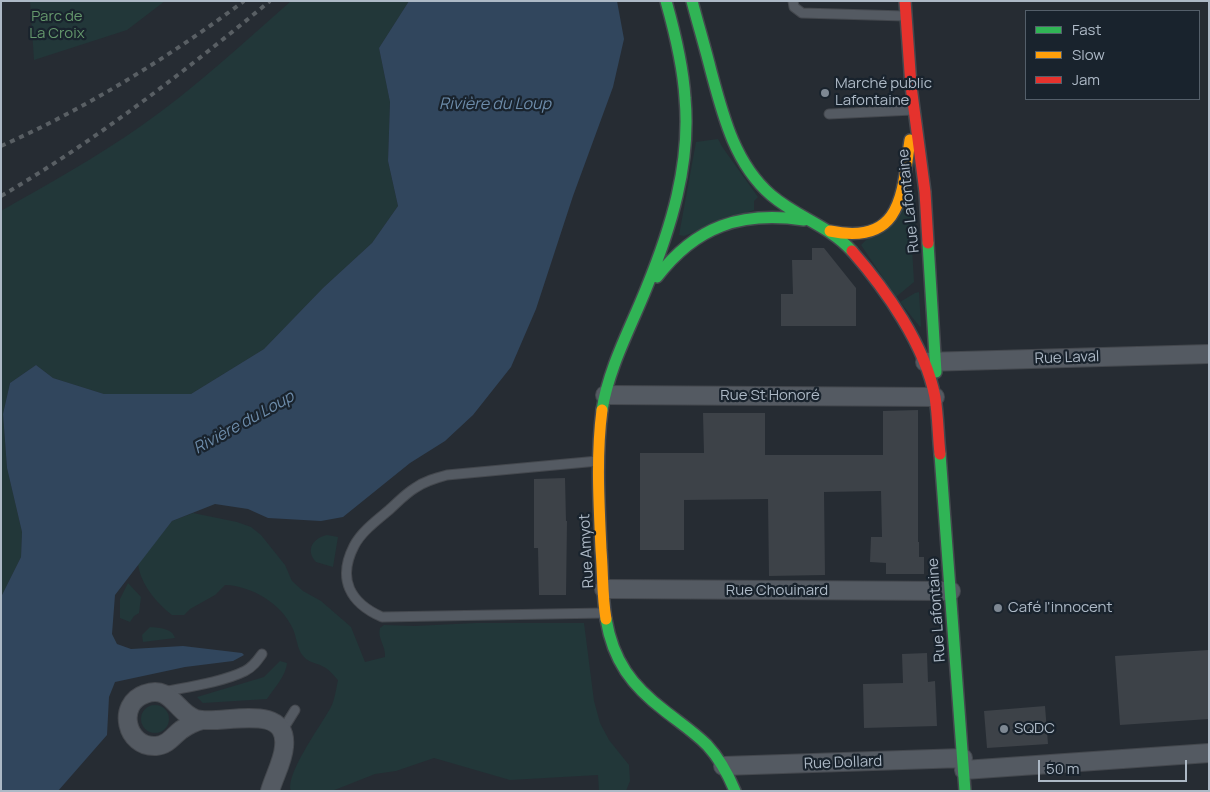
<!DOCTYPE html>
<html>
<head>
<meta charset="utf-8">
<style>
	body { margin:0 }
	#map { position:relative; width:1210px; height:792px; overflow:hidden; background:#262c33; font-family:Manrope,sans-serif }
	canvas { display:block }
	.frame { position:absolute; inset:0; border:2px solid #adb9c6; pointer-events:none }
	.legend { position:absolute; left:1025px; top:10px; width:175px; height:90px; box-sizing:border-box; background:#19232d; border:1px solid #545f6a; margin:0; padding:6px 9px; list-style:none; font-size:15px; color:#adb9c6 }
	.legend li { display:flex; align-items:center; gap:10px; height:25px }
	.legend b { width:25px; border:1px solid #545f6a }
	.scale { position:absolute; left:1038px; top:760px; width:149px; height:22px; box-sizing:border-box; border:2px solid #adb9c6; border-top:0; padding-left:6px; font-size:15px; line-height:18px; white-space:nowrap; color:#adb9c6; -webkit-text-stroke:4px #19232d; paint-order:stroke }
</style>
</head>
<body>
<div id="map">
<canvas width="1210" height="792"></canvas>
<div class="frame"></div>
<ul class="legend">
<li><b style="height:6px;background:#30b455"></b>Fast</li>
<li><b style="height:6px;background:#ff9f0a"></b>Slow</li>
<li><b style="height:6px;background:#e5322d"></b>Jam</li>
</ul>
<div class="scale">50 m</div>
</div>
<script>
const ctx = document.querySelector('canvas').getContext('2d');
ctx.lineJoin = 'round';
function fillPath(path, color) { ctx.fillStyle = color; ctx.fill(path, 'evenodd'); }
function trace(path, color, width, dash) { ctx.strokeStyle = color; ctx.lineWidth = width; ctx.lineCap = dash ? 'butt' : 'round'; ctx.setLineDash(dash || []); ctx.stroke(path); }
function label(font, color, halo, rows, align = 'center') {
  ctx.font = font + ' Manrope,sans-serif'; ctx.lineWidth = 4.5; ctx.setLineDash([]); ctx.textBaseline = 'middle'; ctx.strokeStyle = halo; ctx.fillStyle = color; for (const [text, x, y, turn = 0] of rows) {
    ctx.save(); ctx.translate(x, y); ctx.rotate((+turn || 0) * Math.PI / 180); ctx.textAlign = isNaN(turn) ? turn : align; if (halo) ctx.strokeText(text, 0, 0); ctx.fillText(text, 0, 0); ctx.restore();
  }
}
fillPath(new Path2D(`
	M30 1H165L127 30 34 60Z
	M291 1H409L379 48 390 102 388 161 398 206 372 243 323 288 264 349 191 394H104L53 378 36 365 10 383 3 414 7 468 22 532 21 557 1 597V211C48 184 97 157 141 126 194 89 242 44 291 1Z
	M718 139 723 148 758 197 754 201V210L684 236 679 235 696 142Z
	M915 192 916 223 911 230 914 282 896 297 861 245Z
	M919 292 921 326 920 327 900 302 915 293Z
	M193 513 237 522 251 527 261 535 285 565 292 581 303 591 321 601 351 627 365 662 385 657C386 646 377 638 380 628L384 625 415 626 476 623H584L594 701 600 723 609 740 629 765 630 781 626 791H599L598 775 510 780 434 758 396 771 375 774 332 791H291C285 774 322 724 331 707 335 699 336 689 338 680 334 676 330 670 324 667 318 663 309 663 304 657 297 650 297 638 293 629 281 603 252 586 225 585L215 595 190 609 184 615H172C156 602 141 585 138 564L172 521Z
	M327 535 338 537 333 567 316 562C305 550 313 538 327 535Z
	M128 583 141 597 139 613 134 616 130 622 120 618V599Z
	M150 627C160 628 172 628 175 638L143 642 142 635Z
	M280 661 287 663C286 676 274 688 267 699L203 703 197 697 264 677Z
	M141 719a14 14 0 1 1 28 0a14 14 0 1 1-28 0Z`), '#223739');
fillPath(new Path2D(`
	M409 1H617L624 39 613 87 573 196 536 309 511 367 473 415 445 441 410 463 343 517 321 521 268 518 248 509 215 504 172 521 115 595 112 634 117 644 131 649 183 646 242 653 244 655 233 661 185 667 115 682 109 697 107 735 58 791H1V597L21 557 22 532 7 468 3 414 10 383 36 365 53 378 104 394H191L264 349 323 288 372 243 398 206 388 161 390 102 379 48Z`), '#31465d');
fillPath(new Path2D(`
	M812 248H824L856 288V326H781V294H793L792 260H812Z
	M918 410V542H919V557H924V574H886V563L870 562 871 537H882L881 491 824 492 825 575 769 576 768 499 684 500V550H640V453H704L703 413H765V455H883V411Z
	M565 478 566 521H567L566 595H539L538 548H534V479Z
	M1209 650V719L1120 725 1115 656Z
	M927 653 928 682 935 681 937 726 864 728 863 684 903 683 902 654Z
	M1045 706 1048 744 987 748 984 711Z`), '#3d4248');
const lane = new Path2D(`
	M793 1 794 7 802 13 905 16
	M829 114 913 110
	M598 461 447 475C436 478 425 481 415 488 405 494 397 503 389 510 377 520 361 532 354 546 337 579 350 603 382 617L604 613
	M162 692C187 687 223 682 245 671 253 667 257 661 262 654
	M282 731 295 710`);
const street = new Path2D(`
	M925 362 1209 354
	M605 395 935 397
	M604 589 951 591
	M202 720C194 722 188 725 181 730 173 736 168 745 156 746 126 748 116 704 145 694 171 684 176 713 196 719 220 726 289 700 284 747 283 761 274 777 270 791
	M723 766 963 758
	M964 770 1209 753`);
const fast = new Path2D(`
	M692 1C698 24 705 47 711 71 723 116 735 164 771 195 798 218 828 225 852 251
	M928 243 936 372
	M657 277C696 226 741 211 804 220
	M602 410C609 367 630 329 646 289 671 228 691 164 685 98 683 65 675 33 666 1
	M940 454 965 791
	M606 619C613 661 632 686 665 711 679 722 694 732 707 745 719 758 728 774 735 791`);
const slow = new Path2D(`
	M830 231C903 246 902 193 910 140
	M602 410C596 456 599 503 601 550 603 573 602 596 606 619`);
const jam = new Path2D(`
	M905 1 911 86 925 192 928 243
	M852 251C886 290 925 345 935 397 938 415 938 435 940 454`);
trace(lane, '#44484e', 11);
trace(street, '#44484e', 20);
trace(fast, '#44484e', 14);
trace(slow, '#44484e', 14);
trace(jam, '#44484e', 14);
trace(lane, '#545a62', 9);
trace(street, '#545a62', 18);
trace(fast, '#30b455', 11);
trace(slow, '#ff9f0a', 11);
trace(jam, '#e5322d', 11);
trace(new Path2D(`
	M1 146C85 109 171 56 244 1
	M1 196C97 140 185 71 270 1`), '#595f64', 4, [5, 5]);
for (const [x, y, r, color] of [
	[825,93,5,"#7e8893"],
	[998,608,5,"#7e8893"],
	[1004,729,5,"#7e8893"]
]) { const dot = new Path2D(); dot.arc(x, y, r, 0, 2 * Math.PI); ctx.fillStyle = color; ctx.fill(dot); trace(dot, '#19232d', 2); }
label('15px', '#64976c', '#19232d', [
	["Parc de",57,17],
	["La Croix",57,34]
]);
label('15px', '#adb9c6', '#19232d', [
	["Marché public",835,84],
	["Lafontaine",835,101],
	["Café l'innocent",1008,608],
	["SQDC",1014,729]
], 'left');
label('15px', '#adb9c6', '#19232d', [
	["Rue Lafontaine",909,201,-96],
	["Rue Laval",1067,358,-2],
	["Rue St Honoré",770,396],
	["Rue Amyot",587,551,-93],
	["Rue Chouinard",777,591],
	["Rue Lafontaine",937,610,-94],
	["Rue Dollard",843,763,-2]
]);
label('italic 16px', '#6d8caa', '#19232d', [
	["Rivière du Loup",495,105],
	["Rivière du Loup",244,423,-29]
]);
</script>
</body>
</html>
